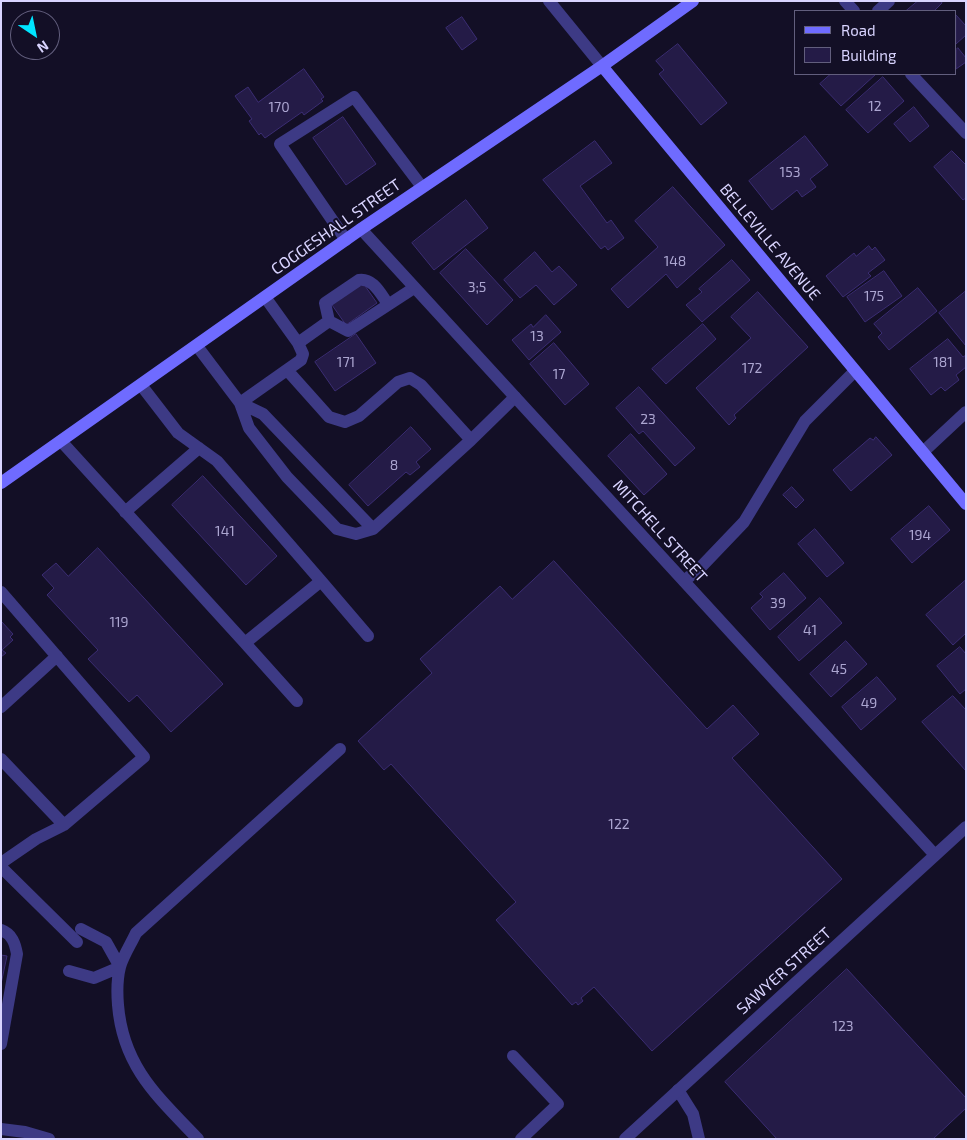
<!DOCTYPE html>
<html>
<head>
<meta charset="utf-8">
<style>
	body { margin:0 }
	#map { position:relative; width:967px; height:1140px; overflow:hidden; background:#130f26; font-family:"Exo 2",sans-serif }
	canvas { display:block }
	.frame { position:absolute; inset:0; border:2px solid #d9d4ff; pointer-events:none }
	.legend { position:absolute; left:794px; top:10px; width:162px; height:65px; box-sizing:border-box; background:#130f26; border:1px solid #625e7d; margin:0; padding:6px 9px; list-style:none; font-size:15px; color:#d9d4ff }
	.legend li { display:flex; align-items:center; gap:10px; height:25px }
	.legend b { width:25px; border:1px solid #625e7d }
	.north { position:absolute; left:10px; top:10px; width:50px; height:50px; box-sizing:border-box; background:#130f26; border:1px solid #625e7d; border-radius:50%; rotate:146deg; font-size:14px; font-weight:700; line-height:20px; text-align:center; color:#d9d4ff }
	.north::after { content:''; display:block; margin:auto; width:18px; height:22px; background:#00e5ff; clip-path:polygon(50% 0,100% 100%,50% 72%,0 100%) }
</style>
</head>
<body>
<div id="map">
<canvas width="967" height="1140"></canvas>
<div class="frame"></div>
<ul class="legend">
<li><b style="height:6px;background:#6f6bff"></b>Road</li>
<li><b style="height:14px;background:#241b47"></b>Building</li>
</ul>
<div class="north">N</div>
</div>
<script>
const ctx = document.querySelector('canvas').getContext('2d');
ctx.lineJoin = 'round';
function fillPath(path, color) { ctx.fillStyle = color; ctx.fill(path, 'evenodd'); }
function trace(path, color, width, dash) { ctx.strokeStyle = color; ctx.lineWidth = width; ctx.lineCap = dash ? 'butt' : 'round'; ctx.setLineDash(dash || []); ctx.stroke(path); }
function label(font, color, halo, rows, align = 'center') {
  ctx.font = font + ' "Exo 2",sans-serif'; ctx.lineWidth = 4; ctx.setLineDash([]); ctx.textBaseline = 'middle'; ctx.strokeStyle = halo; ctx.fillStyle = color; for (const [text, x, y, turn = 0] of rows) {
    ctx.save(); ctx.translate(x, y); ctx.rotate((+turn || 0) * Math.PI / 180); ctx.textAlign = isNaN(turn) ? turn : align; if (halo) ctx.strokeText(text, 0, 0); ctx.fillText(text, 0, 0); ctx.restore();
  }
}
const building = new Path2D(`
	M918 1H941L942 3 935 10 936 11H906Z
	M956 15 966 26V35L956 44Z
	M462 17 477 39 462 50 446 28Z
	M678 44 727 103 701 125 659 74 664 70 656 61Z
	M958 48 966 58V62L956 69V50Z
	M304 69 324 97 321 99 323 101 304 115 302 112 265 138 261 133 259 135 249 121 252 119 235 96 248 87 258 102Z
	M831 74H876L841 106 820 84Z
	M883 77 904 101 868 133 846 110Z
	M914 107 929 126 910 142 894 124Z
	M343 117 376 164 346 185 313 138Z
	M805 136 828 165 810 179 816 187 802 197 797 190 772 210 749 181Z
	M595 141 612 163 580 186 607 223 611 220 624 238 608 250 605 246 601 249 543 180Z
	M952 151 966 165V198L963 200 934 167Z
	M673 187 725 245 677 288 666 274 628 308 611 289 658 247 635 221Z
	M466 200 488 228 434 270 412 243Z
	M869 246 872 250 875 247 885 260 868 273 871 276 843 297 826 276 854 253 856 256Z
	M466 249 513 300 487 325 440 273Z
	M535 252 552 272 559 266 577 285 554 305 536 285 520 298 504 280Z
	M732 260 750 280 702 322 686 305 702 292 699 289Z
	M884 271 902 296 865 322 847 297Z
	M363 283 377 303 346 325 332 305Z
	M918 288 937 311 889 350 878 337 882 333 874 324Z
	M966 291V346L939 313Z
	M758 292 808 347 734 415 736 418 729 425 696 388 751 338 731 317Z
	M546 315 561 332 529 360 512 340 531 324 533 327Z
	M703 324 716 339 666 384 652 369Z
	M356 334 376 363 335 391 315 362Z
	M948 339 963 357 966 355V367L956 375 959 380 945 391 941 387 931 395 910 369Z
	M554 343 589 384 565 405 530 364Z
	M639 387 695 448 675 466 643 431 639 434 616 408Z
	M411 427 431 449 416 462 420 467 410 475 406 472 368 506 349 485Z
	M631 434 667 474 644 495 608 456Z
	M876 437 892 455 851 491 833 470 870 438 873 440Z
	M203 476 277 556 246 585 172 505Z
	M792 487 804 500 796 508 783 495Z
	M929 506 950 530 912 563 891 539Z
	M815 529 844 563 827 577 798 544Z
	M98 548 223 684 171 732 137 695 129 702 88 659 98 650 47 595 54 588 42 575 56 563 68 576Z
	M554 561 707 729 733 705 759 734 732 758 842 879 652 1051 594 987 581 998 583 1001 578 1005 576 1002 572 1005 496 920 516 902 391 764 384 770 358 741 432 673 420 659 500 586 512 599Z
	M784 573 806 598 770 630 751 608 763 597 760 594Z
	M966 580V633L953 645 926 615Z
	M820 598 842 623 799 661 778 637Z
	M1 621 13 634 10 637 13 640 2 650 6 653 1 657Z
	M846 641 867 664 831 697 810 674Z
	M960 647 966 654V689L960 694 937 666Z
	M877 677 896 699 861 730 842 707Z
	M953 696 966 710V771L922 722Z
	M1 955 7 956 1 984Z
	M847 969 966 1098V1108L933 1139H777L725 1082Z`);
fillPath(building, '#241b47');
trace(building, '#3b2d73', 1);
trace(new Path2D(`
	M878 11 889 1
	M346 240 280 144 354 97 422 187
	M388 304C380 293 373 278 359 280L325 303 329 321 348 331 414 288
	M298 343 329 321
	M197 346 240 403 249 428 287 477 337 529 356 534 373 529 471 440
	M287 370 329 417 345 422 359 416 398 382 410 378 421 385 471 440 515 397
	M240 403 263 414 373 529
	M240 403 301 360 303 354 298 343 265 297
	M61 441 245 643 321 581 217 461 178 433 141 385
	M125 512 199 448
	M321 581 368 636
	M684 581 701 567 744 522 805 421 855 371
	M1 592 144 757 64 825 36 839 1 863
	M245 643 297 701
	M1 707 57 656
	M1 759 64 825
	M1 867 77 942
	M1 930C12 934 15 943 17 954L1 1044
	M69 971 94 978 120 967 106 942 81 929
	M513 1056 558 1104 521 1139
	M678 1090 693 1114 699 1139
	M198 1139C158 1097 123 1067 118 1005 117 993 117 979 120 967 123 956 131 944 136 933L340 749`), '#3d3a85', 12);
trace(new Path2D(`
	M845 1 854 11
	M911 74 966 133
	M361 229 935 855
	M923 452 966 412
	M1 1129 25 1132 49 1139
	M625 1139 966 827`), '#3d3a85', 12);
trace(new Path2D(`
	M549 1 602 66`), '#3d3a85', 12);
trace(new Path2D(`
	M602 66 966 504
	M1 483 361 229 602 66 693 1`), '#6f6bff', 12);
label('14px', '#aca6d1', null, [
	["12",875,106],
	["170",279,107],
	["153",790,172],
	["148",675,261],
	["3;5",477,287],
	["175",874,296],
	["13",537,336],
	["171",346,362],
	["181",943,362],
	["172",752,368],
	["17",559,374],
	["23",648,419],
	["8",394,465],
	["141",225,531],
	["194",920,535],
	["39",778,603],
	["119",119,622],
	["41",810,630],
	["45",839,669],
	["49",869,703],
	["122",619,824],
	["123",843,1026]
]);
label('16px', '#d9d4ff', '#130f26', [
	["COGGESHALL STREET",336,227,-35],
	["BELLEVILLE AVENUE",770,242,50],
	["MITCHELL STREET",660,531,48],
	["SAWYER STREET",784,971,-42]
]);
</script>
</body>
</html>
